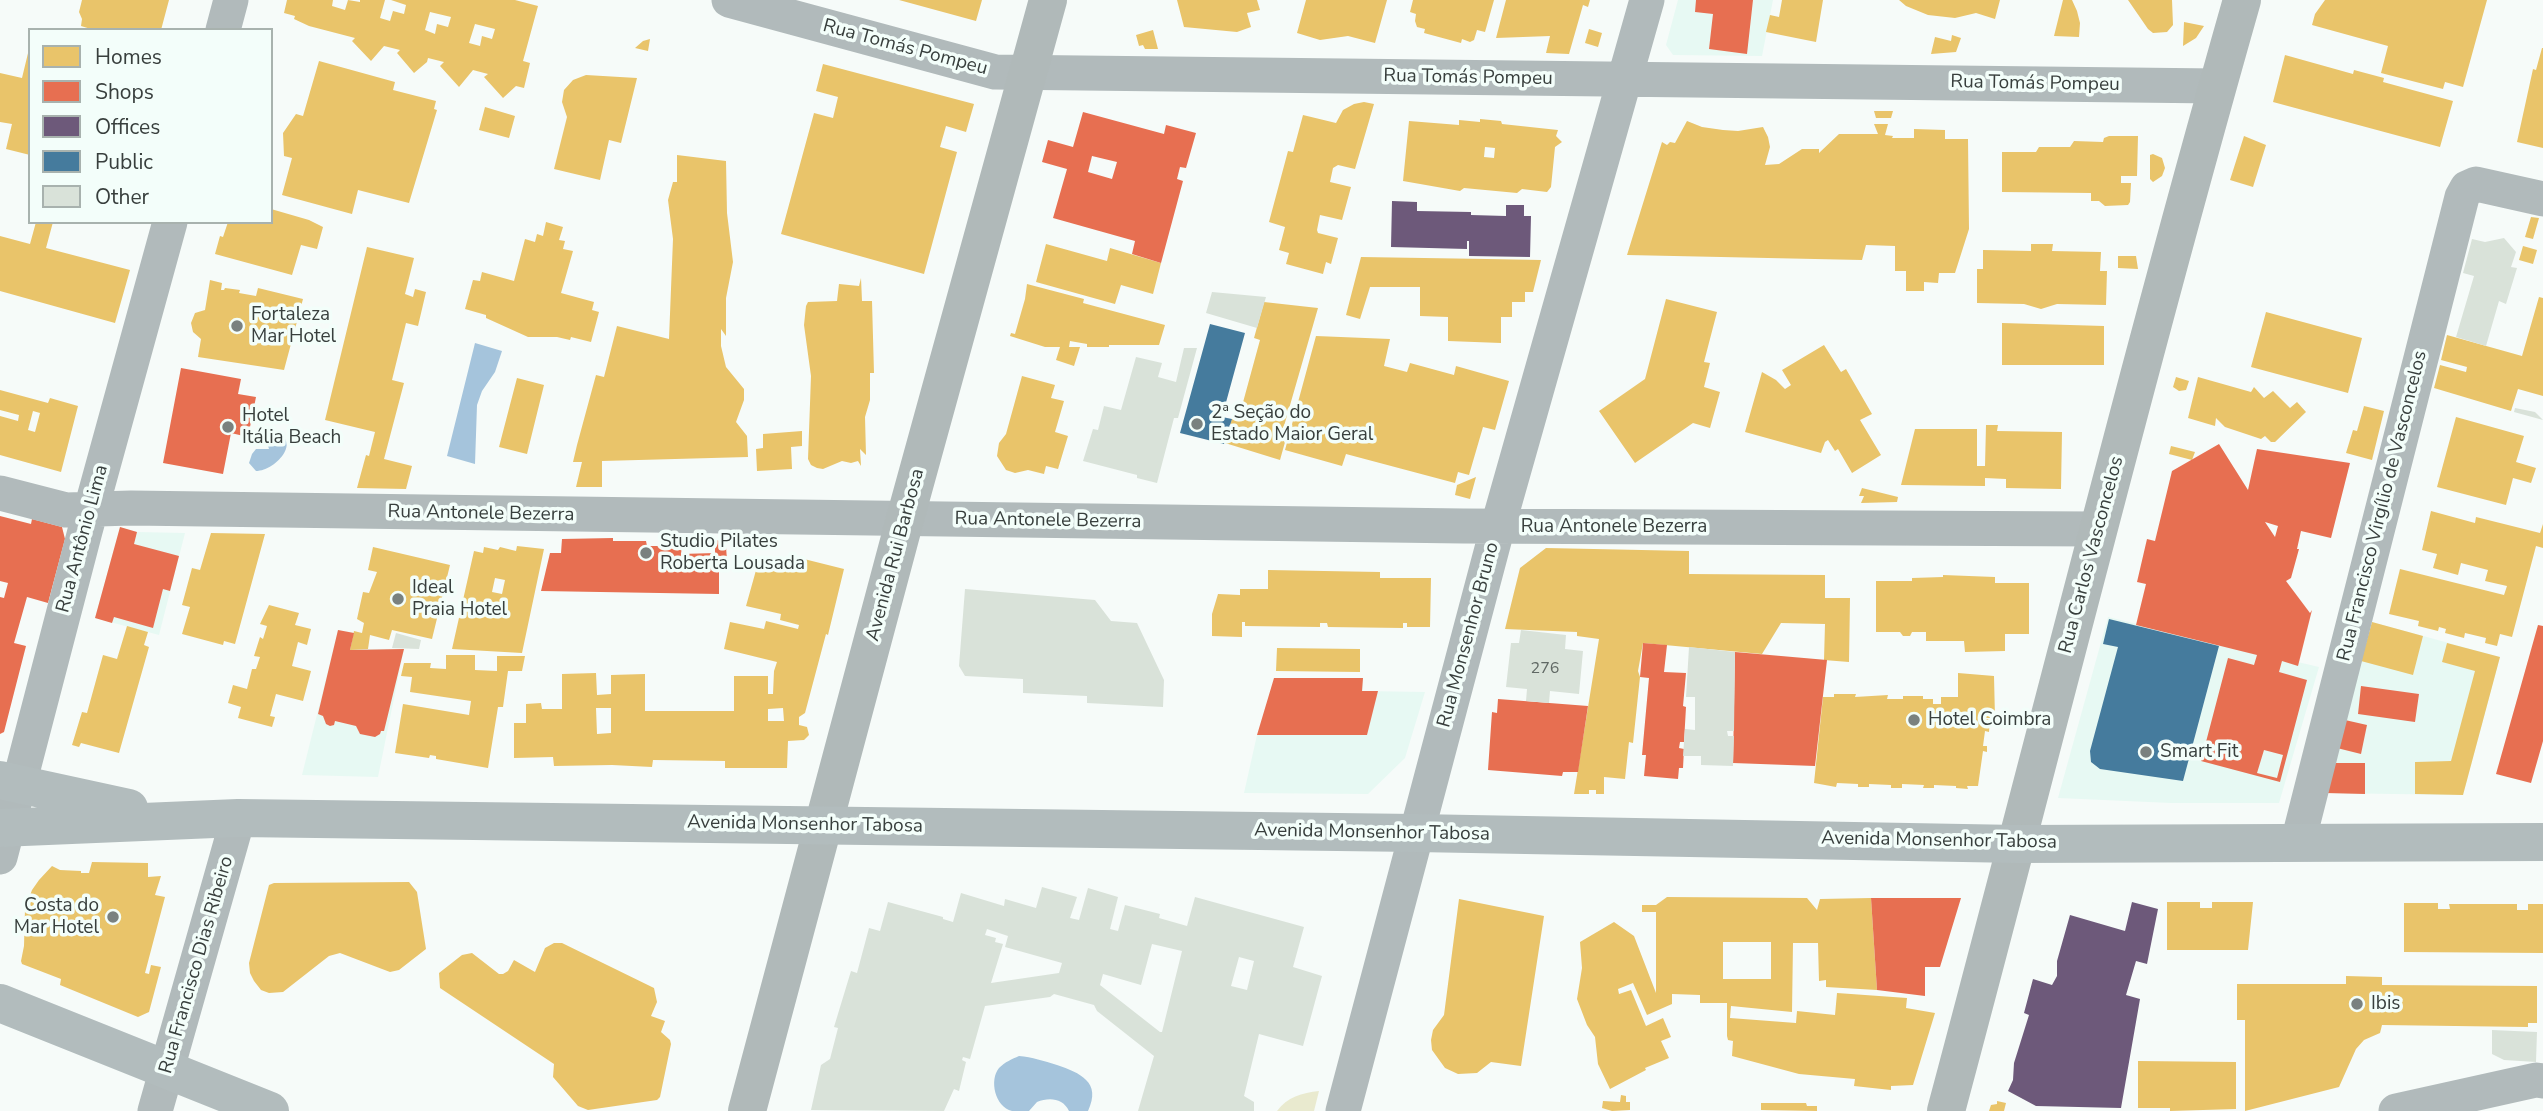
<!DOCTYPE html>
<html>
<head>
<meta charset="utf-8">
<style>
	body { margin:0 }
	#map { position:relative; width:2543px; height:1111px; overflow:hidden; background:#f6fbf9; font-family:"Nunito Sans",sans-serif }
	canvas { display:block }
	.legend { position:absolute; left:28px; top:28px; width:245px; height:196px; box-sizing:border-box; background:#f3fefa; border:2px solid #a8b2ae; margin:0; padding:9px 12px; list-style:none; font-size:21px; color:#383f3d }
	.legend li { display:flex; align-items:center; gap:14px; height:35px }
	.legend b { width:35px; border:2px solid #a8b2ae }
</style>
</head>
<body>
<div id="map">
<canvas width="2543" height="1111"></canvas>
<ul class="legend">
<li><b style="height:19px;background:#e9c46a"></b>Homes</li>
<li><b style="height:19px;background:#e76f51"></b>Shops</li>
<li><b style="height:19px;background:#6d597a"></b>Offices</li>
<li><b style="height:19px;background:#457b9d"></b>Public</li>
<li><b style="height:19px;background:#d9e2d9"></b>Other</li>
</ul>
</div>
<script>
const ctx = document.querySelector('canvas').getContext('2d');
ctx.lineJoin = 'round';
function fillPath(path, color) { ctx.fillStyle = color; ctx.fill(path, 'evenodd'); }
function trace(path, color, width, dash) { ctx.strokeStyle = color; ctx.lineWidth = width; ctx.lineCap = dash ? 'butt' : 'round'; ctx.setLineDash(dash || []); ctx.stroke(path); }
function label(font, color, halo, rows, align = 'center') {
  ctx.font = font + ' "Nunito Sans",sans-serif'; ctx.lineWidth = 7; ctx.setLineDash([]); ctx.textBaseline = 'middle'; ctx.strokeStyle = halo; ctx.fillStyle = color; for (const [text, x, y, turn = 0] of rows) {
    ctx.save(); ctx.translate(x, y); ctx.rotate((+turn || 0) * Math.PI / 180); ctx.textAlign = isNaN(turn) ? turn : align; if (halo) ctx.strokeText(text, 0, 0); ctx.fillText(text, 0, 0); ctx.restore();
  }
}
fillPath(new Path2D(`
	M1678 0H1773L1762 56 1673 55 1666 45Z
	M120 527 137 532 185 533 159 635 95 618Z
	M2108 617 2319 667 2279 803H2171L2058 798Z
	M2372 622 2500 657 2463 795 2325 793Z
	M338 630 354 633 357 649H404L378 777 302 775Z
	M1363 678V691L1425 692 1405 758 1368 794 1244 793 1257 735Z`), '#e7f9f3');
fillPath(new Path2D(`
	M1319 1091 1314 1111H1277C1287 1097 1302 1093 1319 1091Z`), '#e9eacf');
fillPath(new Path2D(`
	M475 343 502 351 495 372 482 391 477 405 475 464 447 456Z
	M269 432C306 436 277 471 256 471L249 463 252 454 256 449H269L265 436Z
	M1019 1056C1032 1057 1044 1061 1057 1065 1080 1073 1102 1082 1088 1111H1069C1063 1098 1049 1097 1037 1102L1029 1111C1024 1111 1017 1111 1012 1111 995 1107 989 1080 999 1068 1005 1062 1012 1059 1019 1056Z`), '#a5c4dc');
fillPath(new Path2D(`
	M82 0H169L161 30H94L81 26 82 19 79 12Z
	M287 0H333L332 6 345 10 348 0 360 2V0H385L380 18 390 21 393 11 404 14 406 5 391 0H515L538 6 523 61 530 63 524 88 516 86 503 98 484 77 488 74 473 70 459 87 440 66 444 62 428 58 427 62 414 73 397 53 400 50 384 46 371 61 352 41 355 38 309 26 294 19 295 16 284 13ZM430 12 451 17 448 27 437 24 435 34 425 30ZM475 24 495 29 492 39 482 36 480 46 469 43Z
	M899 0H982L976 21Z
	M1177 0H1257L1260 10 1247 13 1251 27 1237 32 1184 27Z
	M1306 0H1387L1375 43 1348 36 1320 40 1297 33Z
	M1413 0H1494L1485 32 1477 30 1474 40 1470 42 1462 39 1461 43 1424 33 1425 29 1417 27 1415 21 1416 14 1410 12Z
	M1506 0H1590L1588 7 1583 5 1569 54 1546 53 1550 36 1496 38Z
	M1782 0H1823L1816 42 1766 32 1770 15 1779 17Z
	M1899 0H2000L1995 19 1976 13 1955 18 1928 15 1906 6Z
	M2063 0H2072L2077 11 2080 23 2079 37 2054 36Z
	M2128 0H2172L2173 25 2167 32 2153 33 2148 29Z
	M2325 0H2487L2463 87 2445 82 2443 89 2381 73 2388 46 2312 25 2315 14Z
	M2184 22 2204 26 2196 38 2183 46Z
	M1589 29 1602 33 1598 47 1585 43Z
	M1153 30 1158 49H1145L1143 45 1139 46 1136 35Z
	M1952 35 1961 38 1956 52 1931 54 1935 37 1951 41Z
	M650 39 648 51 635 48 643 41Z
	M2542 48H2543V148L2517 142 2533 69 2536 70Z
	M29 49H30V155L6 149 12 124 0 122V73L22 78Z
	M2285 55 2353 74 2354 70 2384 78 2383 82 2453 101 2440 147 2273 102Z
	M319 61 395 82 393 90 436 101 434 109 437 110 409 203 358 190 352 214 282 195 292 158 284 156 283 133 296 114 303 116Z
	M823 64 974 104 966 132 946 126 940 147 957 152 924 274 781 234 814 113 833 118 838 97 816 91Z
	M586 75 637 78 621 143 609 140 600 180 554 169 567 117 562 102 564 90 573 80Z
	M1364 102 1374 104 1355 169 1338 165 1333 168 1330 182 1351 187 1342 220 1320 215 1317 230 1318 233 1338 238 1331 264 1326 262 1323 274 1286 264 1289 253 1279 250 1285 227 1269 222 1288 151 1293 152 1303 115 1336 123 1343 110 1354 104Z
	M485 107 515 116 509 138 479 130Z
	M1874 111H1893L1891 118H1876Z
	M1480 119 1501 121 1502 124 1558 130 1556 136 1562 142 1555 147 1551 187 1547 192 1522 189 1517 193 1464 188 1460 191 1403 181 1409 121 1459 125V120L1480 122ZM1485 147 1495 148 1494 158 1484 157Z
	M1687 121 1702 127 1723 130 1738 131 1763 127 1768 137 1770 147 1765 165 1779 164 1802 149H1819V153L1839 134H1878L1874 124H1888L1885 135 1893 136 1892 138H1914V129L1945 130V139H1968L1969 229 1955 273H1939L1938 283 1924 282V291H1906V271H1895V246L1866 245 1862 260 1627 255 1662 142 1667 145 1670 142 1675 143Z
	M2109 136H2138L2137 176H2121V183H2131L2130 202 2128 205 2105 206 2099 201H2091V193L2002 192V152H2036L2039 147H2070L2074 141 2103 142 2104 138Z
	M2244 136 2266 145 2253 187 2230 180Z
	M2153 154 2162 158 2165 168 2162 176 2153 182 2150 179V155Z
	M677 155 726 161 727 213 733 262 726 298V336L721 329V346L726 367 744 389V400L736 422 747 436 748 457 602 461V487H576L582 462H573L577 445 596 375 604 377 617 326 669 339 673 239 668 200 673 182H677Z
	M271 209 309 220 323 227 317 249 301 245 292 275 215 254 220 236 223 237 228 222H271Z
	M2531 217 2539 218 2533 239 2525 237Z
	M36 222H53L46 248 130 270 115 323 0 291V236L30 244Z
	M546 222 563 227 559 240 565 241 563 249 573 251 561 293 594 302 592 310 599 312 591 342 571 337 570 340 557 337H528L486 318V315L465 309 473 280 480 281 482 272 514 281 525 239 535 242 537 234 543 236Z
	M1046 244 1107 261 1110 248 1161 263 1153 294 1121 285 1115 304 1036 282Z
	M2031 244H2053L2052 251 2101 252 2100 271H2107L2106 305 2057 304 2041 309 2024 304 1977 303V269H1983V250L2031 251Z
	M2523 246 2537 250 2533 264 2519 260Z
	M367 247 414 258 405 294 413 297 415 289 426 292 418 326 406 323 392 380 404 383 384 459 412 466 406 489 357 488 366 455 369 456 375 432 325 420Z
	M2118 256H2136L2138 269 2118 268Z
	M1361 257 1487 259 1541 260 1533 292H1525V302H1512V317H1501V343L1448 341V317L1420 316V287H1370L1360 319 1346 315Z
	M861 278 862 301H872L874 373H870V400L865 417 866 455 860 449 861 466 858 461 851 463 842 461 823 469 817 468 811 465 808 459 811 376 804 325 806 306 808 302 837 301 839 284 859 286Z
	M210 280 222 283 221 290H224L225 288 240 290 239 293 256 296 258 288 303 299 284 370 198 357 201 339 193 332 191 323 195 313 205 310Z
	M1027 284 1084 299 1083 303 1165 325 1159 345H1109V347H1087V344L1070 341 1069 347H1080L1074 366 1056 360 1060 347H1045L1010 336 1011 333 1015 334 1025 299Z
	M2539 297 2543 298V396L2518 389 2511 411 2434 388 2440 365 2466 372 2467 367 2441 360 2447 335 2522 356Z
	M1666 299 1717 312 1704 362 1710 363 1704 387 1720 392 1710 428 1693 423 1635 463 1599 411 1645 379Z
	M1264 302 1318 308 1282 433 1287 435 1280 460 1225 443 1233 415 1239 417 1260 340 1254 338Z
	M2266 312 2362 338 2348 393 2251 367Z
	M2002 323 2104 326V365H2002Z
	M1316 336 1390 339 1384 366 1407 372 1410 363 1454 375 1456 366 1509 381 1495 430 1483 427 1469 475 1458 472 1455 483 1346 454 1342 466 1285 450Z
	M1824 345 1841 372 1846 369 1872 414 1860 420 1881 455 1852 473 1838 449 1835 451 1828 440 1825 442 1821 453 1745 432 1762 372 1776 380 1785 389 1791 385 1782 370Z
	M1022 376 1055 385 1051 398 1064 401 1055 432 1068 436 1058 469 1046 466 1044 474 1028 470 1015 473 1006 470 997 456 999 443 1006 434Z
	M2176 377 2189 381 2186 390 2179 391 2173 387Z
	M2198 377 2251 392 2254 387 2264 398 2273 391 2290 408 2297 402 2306 412 2275 442H2271L2265 436 2261 439 2225 427 2216 418 2215 426 2188 418Z
	M517 378 544 385 527 454 499 447Z
	M0 390 48 403 50 398 78 406 61 472 0 455V416L18 421 19 415 0 410ZM33 411 40 413 35 432 28 430Z
	M2364 406 2384 411 2372 460 2346 453 2353 430 2357 431Z
	M2456 417 2524 436 2516 462 2536 468 2531 483 2513 478 2506 505 2437 487Z
	M1986 425H1998L1997 431 2062 432 2061 489 2006 488V479L1985 478V486L1901 485 1915 429H1977V466H1985Z
	M802 431V446L791 447 792 469 757 471 756 449 763 448V434Z
	M2171 446 2195 452 2192 460 2169 454Z
	M1476 477 1470 499 1455 495 1457 485Z
	M1862 488 1898 497 1897 502 1861 503 1864 496H1859Z
	M2431 511 2475 523 2476 517 2540 533 2543 524V548L2536 546 2512 637 2500 634 2497 646 2485 643 2486 638 2465 633 2464 638 2445 633 2446 629 2439 627 2438 631 2418 626 2419 621 2389 614 2400 569 2504 595 2507 586 2485 581 2488 570 2461 563 2458 575 2433 568 2437 554 2422 550Z
	M211 533 265 534 235 644 224 641 223 645 182 634 190 607 182 605 192 568 200 570Z
	M517 546 544 549 522 653 452 649 474 551 483 553 484 547 498 550 500 547 516 551ZM495 578 505 580 502 594 492 592Z
	M373 547 450 565 432 639 392 630 389 640 370 635 368 649 350 650 354 631 362 633 364 623 357 619 363 592 369 593 377 572 368 570Z
	M1546 548 1689 551V574L1825 575V598H1850L1849 662 1824 660 1825 624 1781 623 1762 654 1643 643 1638 671 1640 677 1633 743 1629 742 1625 779 1604 777V794H1596V790H1589V794H1574L1599 639 1577 636V632L1505 629 1520 568Z
	M760 556 790 563 792 556 844 569 828 635 826 634 805 713 799 717V725L807 727 809 735 804 740 788 741 787 768H725V761L653 760 652 767 612 765 554 766 553 757 514 758V723H526V704L541 703 542 709H562V674L596 673 597 695 611 694V675L645 674V711H734V676H768V694H773L774 671 777 662 724 649 730 622 764 629 766 621 798 629 799 625 780 620 781 614 746 606ZM596 708H611V733L597 734ZM783 708 784 721H768V709Z
	M1268 570 1380 572V578H1431L1430 627H1407V623H1403V628L1328 627 1327 623H1320V627L1245 626V622H1242V637L1212 636V614L1218 594 1240 595V589H1268Z
	M1943 575 1995 577V583H2029V634H2005V651L1965 652 1964 641H1926V632H1912L1910 636H1903L1900 632H1876V581H1912V578L1943 577Z
	M269 605 299 613 295 625 311 629 307 645 298 642 292 666 311 671 303 701 276 694 270 716 275 717 272 727 238 718 241 707 228 703 233 685 247 689 252 669H256L260 657 254 656 260 637 263 639 267 626 260 624Z
	M2372 622 2423 636 2413 675 2361 661Z
	M127 626 148 632 144 645 149 647 119 753 81 743 79 747 72 745 82 712 87 713 103 655 117 659Z
	M2447 643 2500 657 2463 795 2415 794V762L2451 761 2475 671 2442 662Z
	M1277 648 1360 649V672L1276 671Z
	M446 655H475V670L497 671V656H525L522 671H508L503 707H498L488 768 436 759V756L430 755 429 758 395 753 403 704 469 715 471 701 410 692 412 677 401 676 404 663H431L430 668 446 669Z
	M1958 673 1994 676 1995 718H1983L1990 720 1989 732 1985 731 1983 746H1987V752L1983 751 1978 786H1967L1968 789 1956 788V786L1934 785V788H1923L1924 785 1902 784V788H1891V785L1869 784V787H1858V784L1837 783 1836 787 1814 783 1823 697H1834V694H1856L1855 697 1888 695 1887 699H1903V696H1923V699H1933V704H1941V697H1958Z
	M92 862 148 863V877L161 876 155 895 165 897 145 973 149 974 151 965 161 967 149 1012 138 1017 60 985 61 979 22 964 21 961 24 946 25 909 32 890 39 880 52 866 60 870 81 871V873H89Z
	M409 882 417 892 426 949 399 970 390 972 340 953 329 956 283 992 269 993 261 990 254 981 250 973 249 963 269 885 274 883Z
	M1667 897 1807 898 1817 910 1820 899 1871 898 1877 990 1826 987V980L1819 981 1818 943H1793L1792 1012 1731 1006 1730 1018 1796 1023 1797 1011 1835 1015 1837 993 1907 998 1906 1008 1935 1013 1913 1085 1891 1086V1090L1854 1086 1855 1079 1799 1074 1732 1056 1733 1041 1728 1040 1727 1036V1003H1700V995L1672 994V1004L1647 1015 1633 983 1618 989 1619 994 1631 990 1646 1026 1663 1018 1671 1037 1661 1041 1669 1058 1645 1068 1646 1070 1610 1089 1598 1064 1595 1037 1587 1025 1577 999 1582 968 1580 942 1614 922 1634 936 1656 993V912H1642V905H1656ZM1723 942H1771V979H1723Z
	M1459 899 1544 916 1521 1066 1491 1062 1477 1073 1458 1074 1445 1068 1432 1050 1431 1040 1433 1030 1444 1015Z
	M2167 902H2200V908H2212V902H2253L2248 950H2167Z
	M2404 903H2438V909H2450L2449 904H2517V910H2528V904H2543V953L2404 952Z
	M554 943H562L654 988 657 1002 651 1016 665 1021 661 1032 670 1040 671 1044 660 1097 657 1100 588 1110 578 1106 553 1077 554 1064 440 988 439 973 462 955 472 953 499 974H503L508 971 514 960 535 972 545 948Z
	M2346 976 2382 977V985L2537 986V1023H2528V1027L2382 1025 2380 1033 2364 1040 2356 1049 2339 1087 2245 1111V1020H2237V984H2346Z
	M2138 1061 2236 1062V1109L2170 1111V1108H2138Z
	M1621 1095 1626 1096V1102H1630V1110L1612 1111 1602 1108 1603 1101 1620 1102Z
	M1997 1101 2006 1103 2004 1111H1989L1991 1105 1997 1104Z
	M1761 1103H1806L1807 1106H1817V1111L1761 1110Z`), '#e9c46a');
fillPath(new Path2D(`
	M1696 0H1753L1747 54 1709 49 1713 14 1695 12Z
	M1083 112 1164 134 1166 125 1196 133 1186 168 1180 167 1177 179 1183 181 1161 263 1132 254 1135 241 1053 218 1067 169 1042 162 1048 140 1073 147ZM1092 156 1117 162 1112 179 1088 172Z
	M181 368 241 379 238 394 256 397 248 437 231 433 223 474 163 463Z
	M2219 444 2248 490 2257 449 2350 463 2331 538 2301 531 2297 549H2299L2291 578 2286 581 2310 613 2312 610 2298 666 2282 661 2279 672 2307 680 2280 782 2201 761 2228 658 2254 665 2257 655 2136 625 2146 584 2137 582 2147 539 2155 541 2172 471ZM2265 522 2278 526 2275 537ZM2264 750 2283 755 2277 778 2257 773Z
	M0 516 31 524 32 519 62 527 65 539 48 603 27 597 14 643 26 646 4 732 0 734V597L4 598 8 583 0 581Z
	M120 527 137 532 134 544 179 556 170 591 163 589 153 628 114 617 112 623 95 618Z
	M613 538V541H646L647 546H682L681 554 715 553V540L721 541 726 547 727 560H716L715 567H719V594L541 591 550 553H561L562 539Z
	M2538 625 2543 626V741L2531 783 2496 774Z
	M338 630 354 633 350 650 404 649 384 731H381L380 734 375 737 360 734 356 726 335 721 334 725 330 726 326 724 323 716 318 714Z
	M1643 643 1667 645 1664 672 1686 673 1683 706 1686 707 1684 742H1680L1679 748 1684 749 1683 768H1679L1678 779 1644 776 1646 755H1642L1649 678 1640 677Z
	M1735 652 1827 660 1815 766 1733 763Z
	M1274 678H1363L1362 691H1378L1367 735H1257Z
	M2361 686 2419 694 2415 722 2358 714Z
	M1498 699 1588 706 1578 772H1563L1562 776 1488 770 1492 712 1497 713Z
	M2345 720 2367 725 2361 754 2337 748Z
	M2333 763H2365V794L2325 793Z
	M1871 898H1961L1940 967H1925V996L1877 990Z`), '#e76f51');
fillPath(new Path2D(`
	M1392 201 1417 202V211L1471 212V215L1506 216V205H1524V216H1531L1530 257 1469 256V241H1467V249L1391 247Z
	M2132 902 2158 909 2147 964 2136 961 2126 995 2140 999 2121 1108 2036 1106 2008 1091 2013 1080 2014 1063 2029 1015 2024 1013 2033 979 2052 985 2057 976V961L2070 915 2125 931Z`), '#6d597a');
fillPath(new Path2D(`
	M1210 324 1245 333 1222 417 1232 419 1224 444 1180 433Z
	M2109 619 2219 646 2183 781 2100 769 2091 762 2090 751 2118 647 2103 644Z`), '#457b9d');
fillPath(new Path2D(`
	M2504 238 2516 252 2511 267 2517 268 2506 304 2499 301 2486 346 2456 337 2474 276 2463 273 2472 239 2485 242Z
	M1212 292 1266 297 1257 328 1206 313Z
	M1184 348H1197L1178 418H1174L1157 483 1137 478V475L1083 461 1093 429 1098 430 1104 406 1121 410 1136 357 1162 363 1158 377 1176 382Z
	M2515 408 2535 412 2543 420 2514 412Z
	M965 589 1095 600 1111 621 1137 623 1164 680 1163 707 1087 703V696L1023 693V679L965 676 959 666Z
	M1521 630 1566 635 1565 649 1583 651 1579 694 1550 691 1549 703 1526 701 1527 689 1506 687 1511 643H1519Z
	M396 633 421 640 419 649 392 648Z
	M1689 647 1735 652 1734 731H1727L1728 736H1734L1733 766 1701 765V756H1683L1685 729 1695 730V697H1686Z
	M1042 887 1077 897 1070 918 1079 920 1088 888 1118 897 1110 929 1118 931 1125 905 1160 914 1159 918 1187 926 1195 897 1304 927 1293 967 1322 976 1303 1046 1259 1034 1244 1096 1254 1102V1111H1138L1154 1056 1097 1011 1094 1005 1054 994 1050 997 985 1006 970 1059 963 1057 962 1060 966 1062 959 1091 954 1089 944 1111 811 1110 821 1065 830 1059 838 1028 834 1027 851 971 857 973 869 928 880 931 888 902 943 917V919L953 922 961 893 1004 906 1005 899 1036 908ZM987 929 1008 936 1005 947 1062 963 1059 973 991 983 1003 944 995 942 996 938 985 935ZM1152 944 1182 951 1162 1032H1160L1100 985 1103 974 1141 985ZM1239 957 1254 961 1247 990 1231 986Z
	M2492 1030 2537 1032 2536 1062 2504 1060 2492 1054Z`), '#d9e2d9');
trace(new Path2D(`
	M729 0 995 72 2217 86
	M223 30 231 0
	M0 493 66 510 131 508 1463 526 2097 529
	M2298 842 2462 197 2467 188 2476 184 2543 199
	M0 857 85 531 170 222
	M155 1111 238 818
	M1343 1111 1498 526 1647 0
	M2396 1111 2536 1080 2543 1081`), '#b1babb', 35);
trace(new Path2D(`
	M747 1111 905 519 1048 0
	M1946 1111C2045 741 2137 369 2242 0`), '#b0b9b9', 38);
trace(new Path2D(`
	M0 780 129 808
	M0 828 238 818 1416 833 2018 844 2543 842
	M0 1003 270 1111`), '#b2bcbd', 38);
for (const [x, y, r, color] of [
	[237,326,7,"#7a817f"],
	[1197,424,7,"#7a817f"],
	[228,427,7,"#7a817f"],
	[646,553,7,"#7a817f"],
	[398,599,7,"#7a817f"],
	[1914,720,7,"#7a817f"],
	[2146,752,7,"#7a817f"],
	[113,917,7,"#7a817f"],
	[2357,1004,7,"#7a817f"]
]) { const dot = new Path2D(); dot.arc(x, y, r, 0, 2 * Math.PI); ctx.fillStyle = color; ctx.fill(dot); trace(dot, '#f3fefa', 2.5); }
label('16px', '#606864', null, [
	["276",1545,669]
]);
label('19px', '#383f3d', '#f3fefa', [
	["Rua Tomás Pompeu",905,48,15],
	["Rua Tomás Pompeu",1468,78,1],
	["Rua Tomás Pompeu",2035,84,1],
	["Rua Francisco Virgílio de Vasconcelos",2383,506,-76],
	["Rua Antonele Bezerra",481,514,1],
	["Rua Antonele Bezerra",1048,521,1],
	["Rua Antonele Bezerra",1614,527],
	["Rua Antônio Lima",83,539,-75],
	["Avenida Rui Barbosa",896,555,-75],
	["Rua Carlos Vasconcelos",2092,555,-75],
	["Rua Monsenhor Bruno",1469,635,-75],
	["Avenida Monsenhor Tabosa",805,825,1],
	["Avenida Monsenhor Tabosa",1372,833,1],
	["Avenida Monsenhor Tabosa",1939,841,1],
	["Rua Francisco Dias Ribeiro",197,965,-74]
]);
label('19px', '#383f3d', '#f3fefa', [
	["Fortaleza",251,315],
	["Mar Hotel",251,337],
	["2ª Seção do",1211,413],
	["Estado Maior Geral",1211,435],
	["Hotel",242,416],
	["Itália Beach",242,438],
	["Studio Pilates",660,542],
	["Roberta Lousada",660,564],
	["Ideal",412,588],
	["Praia Hotel",412,610],
	["Hotel Coimbra",1928,720],
	["Smart Fit",2160,752],
	["Costa do",99,906,"right"],
	["Mar Hotel",99,928,"right"],
	["Ibis",2371,1004]
], 'left');
</script>
</body>
</html>
